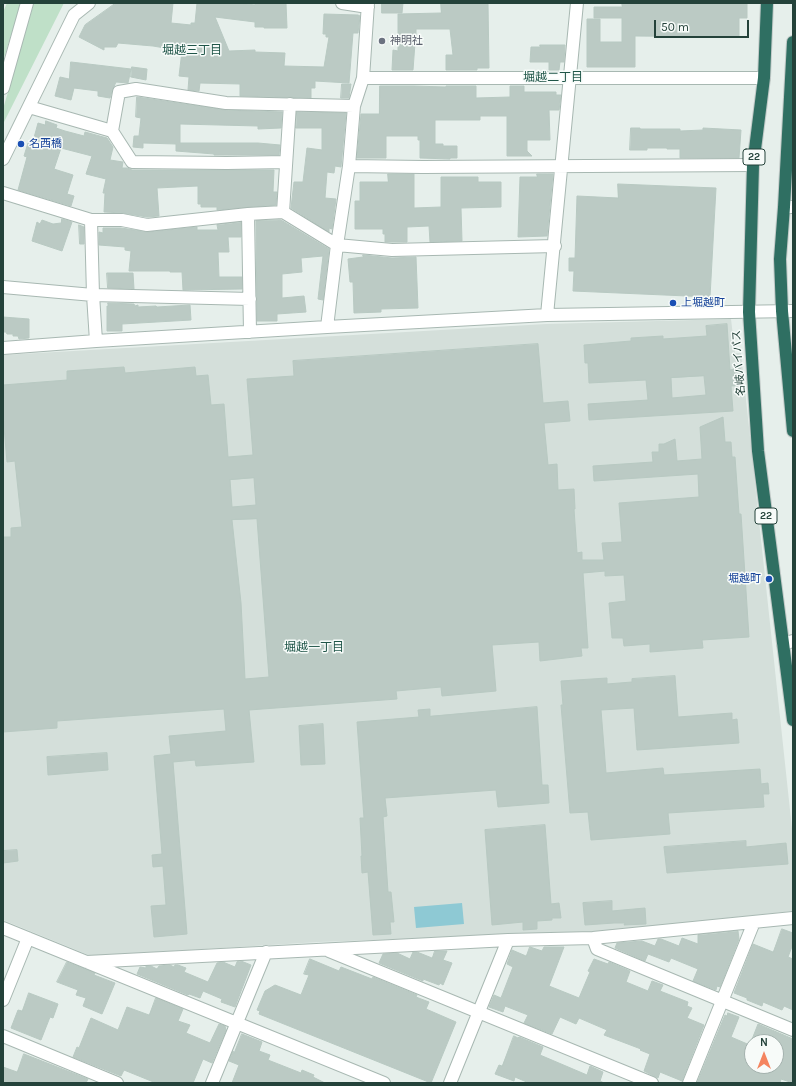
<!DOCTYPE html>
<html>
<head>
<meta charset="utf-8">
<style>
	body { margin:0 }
	#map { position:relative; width:796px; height:1086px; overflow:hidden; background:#e6efeb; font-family:Karla,sans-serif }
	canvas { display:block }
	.frame { position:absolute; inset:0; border:4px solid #24423a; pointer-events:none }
	.north { position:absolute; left:744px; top:1034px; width:40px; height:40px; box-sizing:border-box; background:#f7fbf9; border:1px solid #a3b1ad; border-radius:50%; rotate:0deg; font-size:11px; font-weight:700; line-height:16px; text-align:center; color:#24423a }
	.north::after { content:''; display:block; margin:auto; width:14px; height:18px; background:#f4845f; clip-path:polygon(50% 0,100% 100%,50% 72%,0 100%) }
	.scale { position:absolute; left:654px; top:20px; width:95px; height:18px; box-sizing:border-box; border:2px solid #24423a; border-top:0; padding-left:5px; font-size:12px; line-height:14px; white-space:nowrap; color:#24423a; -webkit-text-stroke:3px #f7fbf9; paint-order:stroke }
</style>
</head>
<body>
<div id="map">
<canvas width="796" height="1086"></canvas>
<div class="frame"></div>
<div class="north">N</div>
<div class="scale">50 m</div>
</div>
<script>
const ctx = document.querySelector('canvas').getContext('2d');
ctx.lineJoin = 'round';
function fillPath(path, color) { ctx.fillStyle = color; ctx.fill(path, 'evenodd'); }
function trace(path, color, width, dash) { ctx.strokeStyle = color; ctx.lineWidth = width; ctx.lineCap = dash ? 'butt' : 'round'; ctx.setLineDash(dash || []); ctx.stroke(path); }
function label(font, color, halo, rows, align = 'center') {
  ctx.font = font + ' Karla,"Noto Sans JP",sans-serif'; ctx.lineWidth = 3; ctx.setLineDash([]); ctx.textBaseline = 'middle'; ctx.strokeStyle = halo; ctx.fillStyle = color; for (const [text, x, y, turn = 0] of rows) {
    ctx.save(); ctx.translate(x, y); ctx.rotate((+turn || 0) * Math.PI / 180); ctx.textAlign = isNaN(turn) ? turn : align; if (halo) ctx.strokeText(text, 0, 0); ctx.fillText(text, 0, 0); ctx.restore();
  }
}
fillPath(new Path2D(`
	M731 319 735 353H741L793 838V911L597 932 319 942 91 956 3 920V355L546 324Z`), '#d4dfda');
fillPath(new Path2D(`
	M7 3H21L3 61V12Z
	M34 3H64L3 124V109Z`), '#bfe0c8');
fillPath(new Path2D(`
	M462 903 464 924 416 928 414 907Z`), '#8ec9d4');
const building = new Path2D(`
	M116 3H173L171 23 191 25V23H195L197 3H239L255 5V3H286L287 28H264V27H255V22L215 17 229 51 255 50V52L285 53 284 66 324 67 329 37H326V34H323L324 14 358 15 360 16 358 33H353L349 83 315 81V88H311V98L240 96V84L200 83 199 91 188 90 189 77 179 76 182 51 153 46 118 43 116 47H104V50L79 37 85 25Z
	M382 3H403L402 13H382Z
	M441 3H488L489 68H477V70H446V55H453L450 29H416V43H415L413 70H392L393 50 398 51V14L441 13Z
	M622 3H747V18H739V37L635 36V67H587V19H600V42H622V18H594V7H622Z
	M540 45H565L564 62H560L559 70H549V62H530L531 47H540Z
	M71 62 131 69 128 83 116 82 112 91 110 98 98 96V91L74 88 71 100 55 96 60 77 69 79Z
	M132 67 147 69 146 80 131 77Z
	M342 84H351L349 98H341Z
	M380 86H414L446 87V86H476V98L510 97V86H524V92H556V95H561L559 110H549L550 140H527V151L532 156H507V116H480V120H435V144H443V146H457V158H450V159L420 158V140H418V136H386V158H357L361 114H379Z
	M137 97 225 110 282 112 281 128 258 129V126L180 124V143H258L280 145 279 155H214V154L176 151V144L143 143V148L133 147 134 136H139L141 118 136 117Z
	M297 112 346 113 341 167 335 166 334 173 327 172 325 198 336 199 332 229 329 228V232L291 208 294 182H303L307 148 322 150V128H296Z
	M46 121 57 125 56 128 65 131 84 136 85 132 107 138 113 147 110 160 123 162 122 168H127L132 170H274L273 192H277L276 205 217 210V207H201V204H198V186L157 188 159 216 147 217 123 213 104 212 105 193H103L106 179 86 174 92 156 61 148 54 169 73 175 67 194 74 196 71 206 18 190 27 157 24 156 28 143 32 145 38 123 45 125Z
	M631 128H640V129H680V131L703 130V128L741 130 739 158H680V149H667V148H647V150H630Z
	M388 174H414V208L441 207V177H478V182H501V207L461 208 462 241 430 242 429 226 407 227V242H385V234H383V229H355V201H360V182H388Z
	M537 174H553L547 236 518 237 520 177H537Z
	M618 184 716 188 710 297 573 291 574 271H569V258H575L577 196 618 198Z
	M62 219 72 222 62 251 32 241 37 222 40 224 42 220 53 224 61 223Z
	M281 220 329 249 323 300 318 299 323 256 301 258 302 272 282 274V298L304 296 306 312 277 314V321H257L256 221Z
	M241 222V237H228L229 252H218L219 277H242V289L183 290 182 272H170V271H129L131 251 125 250V247L99 245V232L103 233V228H121L148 232 197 227V230H218L217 225Z
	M79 225 84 227V244H80Z
	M363 255 392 258 416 257 418 308 381 309V312L354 313 353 282H350L348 259 363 257Z
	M107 273H133L134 289 108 288Z
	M108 303 134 304 135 306 138 305V307L156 306 157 307 190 305 191 320 122 324V331H107V306H108Z
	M3 317 29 319V338L19 339 18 336H13V334H7L6 332H3Z
	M727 324 730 370 740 368 743 385 731 386 733 411 589 420 588 404 648 400 646 380 589 383 588 363H585L584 345 631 341V338L663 336V339L707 336 706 326ZM704 376 706 395 672 398 671 378Z
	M538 344 543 403 568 401 570 421 544 423 548 465 557 464 558 490 574 489 575 509H574L577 553 582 552V560H604L602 543 622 542 619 503 699 497 698 474 594 481 593 466 653 462 652 452H659V444H664L675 439 677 461 702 459 700 427 723 417 725 442H731L732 457H735L739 514H741L749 637 702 640 703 648 650 652V644L624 646 623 638H612L609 603 626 601 624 575 605 576V571L583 573 588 648H581L582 656 540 661 539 642 492 645 496 691 442 696 441 687 396 691 397 699 249 710 254 762 196 766 195 760 173 762 187 934 154 937 151 906 166 905 163 866 153 867 152 855 162 854 154 756 171 754 169 736 226 731 224 709 57 721V728L3 732V537H11V528L22 527 15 461 7 462 3 415V385L67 380V371L124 367 125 373 195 367 196 376 208 375 211 405 224 404 228 457 253 455 247 379 294 376 293 361ZM254 478 256 505 232 507 230 480ZM257 519 269 677 245 679 241 603 232 520Z
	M675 676 678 717 732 713V720L737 719 739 743 637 750 634 708 601 710 606 773 663 768 664 775 760 769 761 784 768 783 769 794H763L764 807 668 813 670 834 591 840 588 812 570 813 561 705H563L561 681 607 678V684L632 682V679Z
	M537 707 542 785H548L549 803 498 807 496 790 385 798 387 816 383 817 388 892H391L394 922H390L391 934 373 935 368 872 362 873 361 856H362L360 818H364L357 722 419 717 418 710 430 709V716Z
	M323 724 325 764 301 765 299 726Z
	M107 753 108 770 48 775 47 757Z
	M545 825 551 904 559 903 561 918H552V920L537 921V929L523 930V922L492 925 485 830Z
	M746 841V847L786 843 788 864 667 873 664 847Z
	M17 850 18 861 3 863V851Z
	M612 901V911L645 908 646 924 624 925 625 923H614L585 925 583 903Z
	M782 929 793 933V944L788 957 793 959V1010L784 1006 782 1010 763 1002 762 1006 747 1000V998L734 993 753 944 773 952Z
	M738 931 739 939 720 987 717 986 716 990 693 981 698 969 671 958 669 962 648 954 645 961 615 948 617 943 642 941 655 946 658 939H661L679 946 682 938 698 944V935Z
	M530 947 542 951 544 947H564L549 986 579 998 590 972 588 971 594 959 608 964 609 962 630 971 626 982 648 991 652 981 663 985 660 991 688 1002 687 1006 692 1008 687 1018 704 1025 682 1081 660 1072 658 1078 644 1071 650 1054 640 1050 641 1049 604 1035 607 1030 579 1018 576 1024 560 1017 552 1034 524 1023 528 1015 505 1006 503 1012 489 1007 494 995 501 998 513 967 507 964 512 950 526 956Z
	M435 951H447L443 960 452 963 443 985 440 983 439 985 423 979V981L379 963 383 954 397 953 410 959 413 952H417L432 958Z
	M310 959 339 971 341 967 372 979 373 977 417 995 416 997 429 1002 426 1009 456 1022 431 1083 259 1014 260 1011 257 1010 265 991 275 985 301 995 309 975 304 974Z
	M241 961 251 965 235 1007 221 1002 222 999 203 991 200 998 189 994 188 995 137 974 140 967 146 968V966H151L157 969 159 966 170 965 174 967 175 965H178L186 968 184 972 208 982 217 963 223 962 235 967 237 962Z
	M67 962 95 973 94 975 115 983 102 1014 83 1006 86 998 76 995 78 990 57 982Z
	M29 993 58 1004 53 1018 50 1017 41 1040 11 1028 18 1010 22 1011Z
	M156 998 183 1009 178 1021 190 1025 186 1033 210 1043 219 1024 225 1026 226 1030 212 1063 203 1059 193 1083H156L124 1070 121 1076 73 1057 77 1047 79 1048 91 1018 118 1030 127 1007 149 1015Z
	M728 1013 739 1017 731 1037 752 1046V1066H776V1042H751L758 1024 793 1039V1083L781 1079 780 1083H697L725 1015 727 1016Z
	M242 1034 262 1042 259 1051 270 1055 268 1060 301 1073 302 1070 314 1075 313 1077 325 1083H232L239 1065 229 1061 233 1051 234 1053Z
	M514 1036 518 1038 519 1037 543 1047 540 1055 587 1075 590 1066 603 1072 600 1081 604 1083H529L515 1077 514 1081 495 1074 499 1065 502 1066Z
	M24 1054 88 1079 86 1083H3V1067L17 1072Z`);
fillPath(building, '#bbcac4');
trace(building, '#b8c9c2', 1);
const minor = new Path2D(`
	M342 3 368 7
	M363 78H764
	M3 88 27 3
	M29 107 112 131 132 162 227 163 286 162
	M112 131 119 92 136 89 226 103 354 106
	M3 159 74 15 89 3
	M349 166 423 167 753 165
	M3 193 91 220H122L147 225 248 214 283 212 337 245 392 250 555 246
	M784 207H793
	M283 212 290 104
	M248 214 250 332
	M91 220 93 295 96 341
	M3 287 93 295 250 299
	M547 315 577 3
	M327 327 337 245 349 166 354 106 363 78 368 3
	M3 348 96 341 327 327 547 315 793 311
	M783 644 793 641
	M3 928 384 1083
	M593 938 597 949 793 1030
	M329 951 652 1083
	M87 962 508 940 593 938 793 918
	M3 1000 28 938
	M3 1036 117 1083
	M212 1083 266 952
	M450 1083 508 940
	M689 1083 754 922`);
const highway = new Path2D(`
	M767 3 764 78 753 165 749 312 758 451 793 720
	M793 42 784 207 780 259 782 311 793 431`);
trace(minor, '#a8b8b2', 14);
trace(highway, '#c2cac8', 14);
trace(minor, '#fff', 12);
trace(highway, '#2f6f62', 12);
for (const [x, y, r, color] of [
	[382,41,4,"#6b7280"],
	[21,144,4,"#1a4fb4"],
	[673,303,4,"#1a4fb4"],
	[769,579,4,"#1a4fb4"]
]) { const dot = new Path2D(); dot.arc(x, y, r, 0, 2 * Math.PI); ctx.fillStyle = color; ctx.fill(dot); trace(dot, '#f7fbf9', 1.5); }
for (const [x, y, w] of [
	[754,157,22],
	[766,516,22]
]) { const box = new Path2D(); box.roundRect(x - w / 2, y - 8, w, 16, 3); ctx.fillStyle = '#f7fbf9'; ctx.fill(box); trace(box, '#24423a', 1); }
label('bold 10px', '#24423a', null, [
	["22",754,157],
	["22",766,516]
]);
label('11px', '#5b616d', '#f7fbf9', [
	["神明社",390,41]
], 'left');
label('11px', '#164399', '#f7fbf9', [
	["名西橋",29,144],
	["上堀越町",681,303],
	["堀越町",761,579,"right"]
], 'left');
label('11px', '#24423a', '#f7fbf9', [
	["名岐バイパス",739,363,-94]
]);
label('12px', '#1f5548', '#f7fbf9', [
	["堀越三丁目",192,51],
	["堀越二丁目",553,78],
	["堀越一丁目",314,648]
]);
</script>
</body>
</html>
